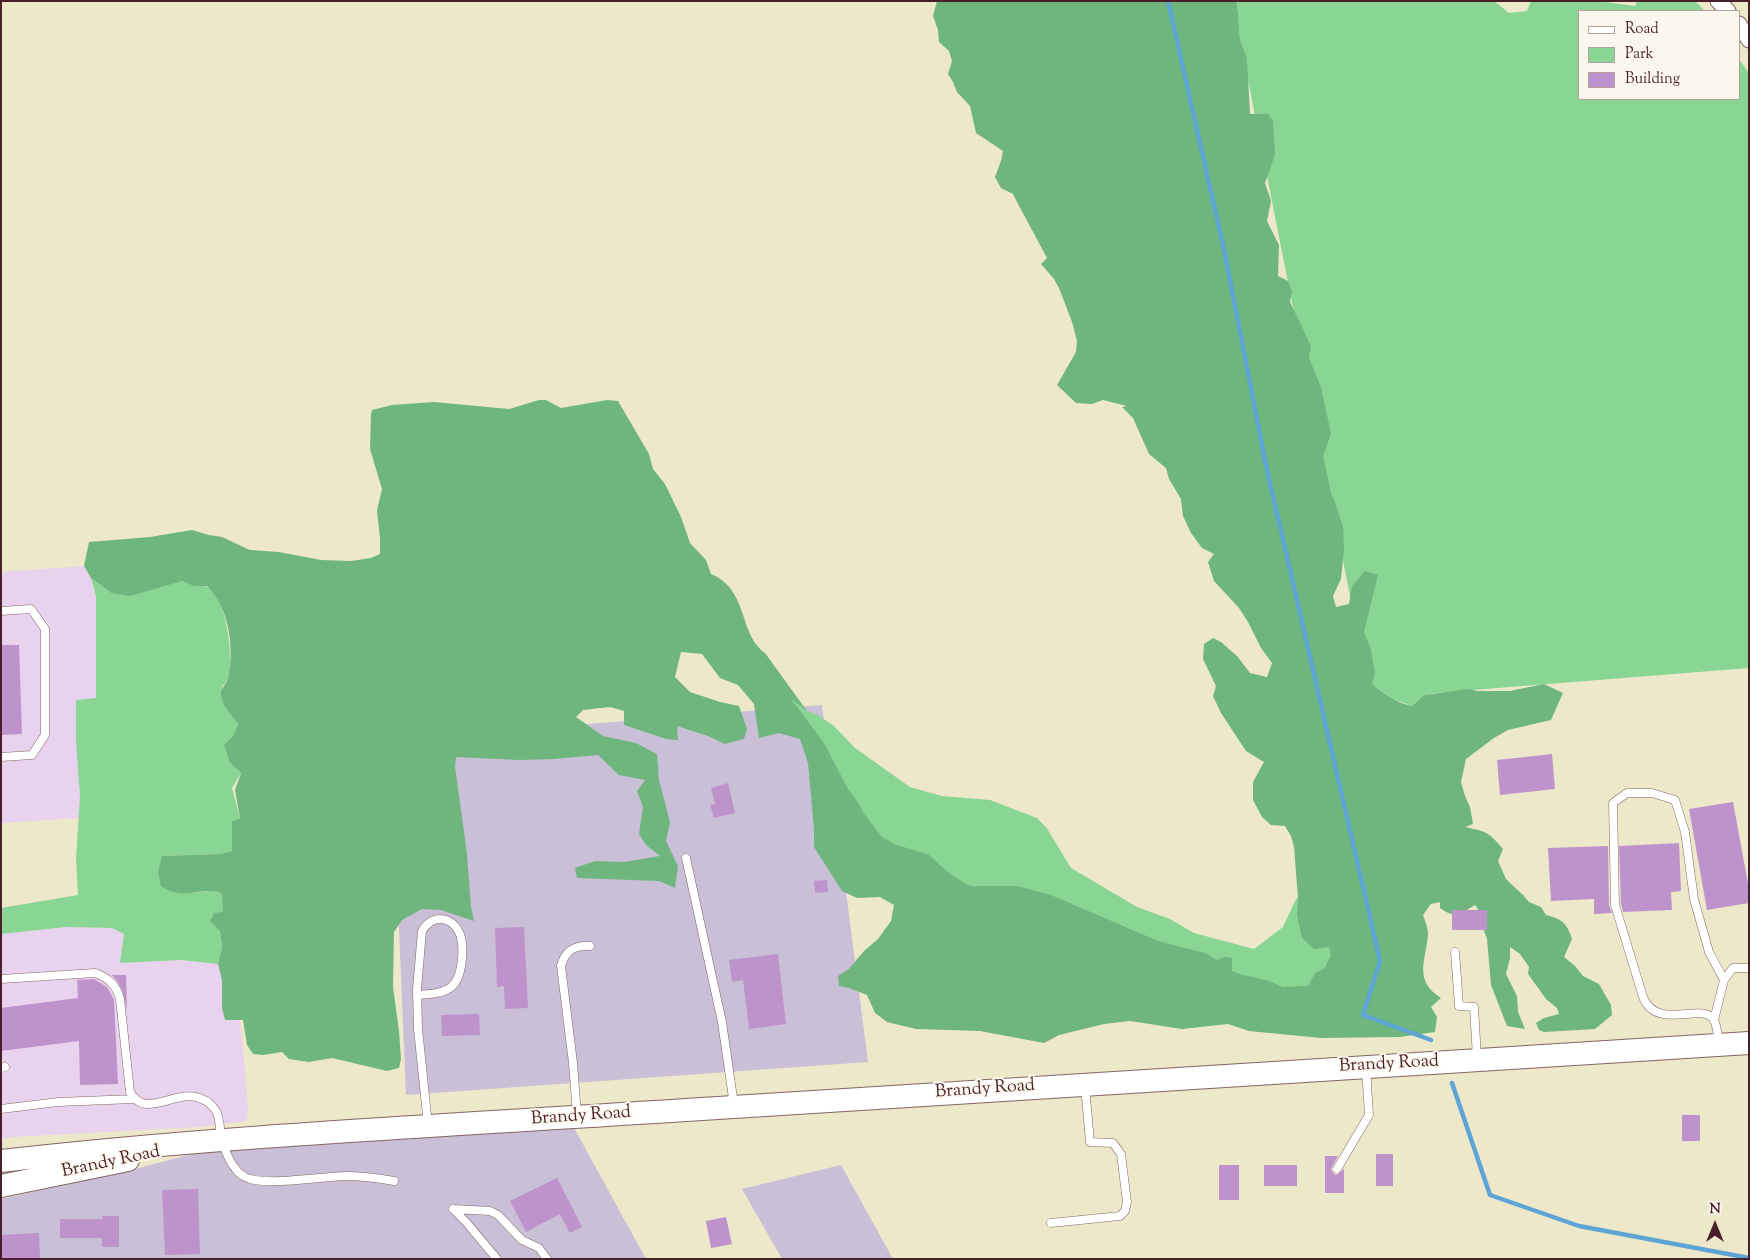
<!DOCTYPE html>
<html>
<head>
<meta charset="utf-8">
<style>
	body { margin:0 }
	#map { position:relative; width:1750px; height:1260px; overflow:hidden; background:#eee8cb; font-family:"Sorts Mill Goudy",serif }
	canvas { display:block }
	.frame { position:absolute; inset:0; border:2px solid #4a1f2b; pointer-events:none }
	.legend { position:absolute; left:1578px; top:10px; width:162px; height:90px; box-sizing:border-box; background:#fbf7ec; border:1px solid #b4a19f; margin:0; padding:6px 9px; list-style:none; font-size:15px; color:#4a1f2b }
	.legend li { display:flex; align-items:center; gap:10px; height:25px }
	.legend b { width:25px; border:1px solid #b4a19f }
	.north { position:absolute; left:1690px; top:1200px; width:50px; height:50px; -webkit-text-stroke:4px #fbf7ec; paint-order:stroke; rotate:0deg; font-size:14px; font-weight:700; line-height:20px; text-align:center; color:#4a1f2b }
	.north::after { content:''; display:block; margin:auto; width:18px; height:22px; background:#4a1f2b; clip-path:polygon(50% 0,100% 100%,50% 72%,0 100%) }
</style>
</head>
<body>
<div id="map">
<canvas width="1750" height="1260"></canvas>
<div class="frame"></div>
<ul class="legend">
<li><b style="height:6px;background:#fff"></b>Road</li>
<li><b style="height:14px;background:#89d593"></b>Park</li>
<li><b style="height:14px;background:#be92cb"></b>Building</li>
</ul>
<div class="north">N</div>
</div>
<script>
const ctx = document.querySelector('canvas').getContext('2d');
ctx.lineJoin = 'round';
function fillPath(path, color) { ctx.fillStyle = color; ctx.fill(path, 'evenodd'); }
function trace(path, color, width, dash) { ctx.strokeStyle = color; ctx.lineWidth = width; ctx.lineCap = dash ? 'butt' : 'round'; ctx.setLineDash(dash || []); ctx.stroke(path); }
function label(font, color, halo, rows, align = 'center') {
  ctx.font = font + ' "Sorts Mill Goudy",serif'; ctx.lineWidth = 4; ctx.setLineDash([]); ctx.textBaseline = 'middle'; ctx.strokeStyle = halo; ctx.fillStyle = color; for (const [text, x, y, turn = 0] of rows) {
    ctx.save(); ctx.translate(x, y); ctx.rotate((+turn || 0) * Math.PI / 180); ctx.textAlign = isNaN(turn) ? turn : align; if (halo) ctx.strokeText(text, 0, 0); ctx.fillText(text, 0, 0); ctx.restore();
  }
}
fillPath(new Path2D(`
	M84 566 91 578 96 596V698L76 700 80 797 79 818 1 823V572Z
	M66 927 112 928 124 934 120 963 181 960 218 964 222 980V1008L240 1020 248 1105 247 1121 200 1127 13 1137 1 1139V934Z`), '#e8d2ee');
fillPath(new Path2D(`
	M822 705 868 1062 406 1095 391 740Z
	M573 1126 646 1259H1V1199L139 1168 207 1150Z
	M841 1165 893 1259H782L742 1189Z`), '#c9bfd7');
fillPath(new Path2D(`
	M1237 1H1494L1509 13 1527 11 1531 1H1598L1635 6 1637 1H1695L1705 11H1579V99H1739V59L1749 73V668L1435 693 1424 695 1412 706 1393 699 1370 683 1353 611 1248 80 1247 58 1240 39Z
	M91 578 111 593 182 581C190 584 204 584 209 588 227 603 234 655 228 677 227 681 224 684 222 687L226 709 238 724 233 736 230 763 241 773 232 788 240 818 232 821V851L220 854 162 856 192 893 211 891 222 894 224 912 220 931 222 947 218 964 181 960 120 963 124 934 112 928 66 927 1 934V908L78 895 76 859 80 797 76 740V700L96 698V596Z
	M789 697 807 711 816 714 833 725 855 748 910 787 942 796 990 800 1037 818 1046 827 1071 868 1137 907 1170 919 1194 933 1254 949 1283 927 1296 899 1298 898 1324 945 1333 949 1328 972 1310 989 1271 987 967 887 878 839Z`), '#89d593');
fillPath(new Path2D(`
	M937 1H1237L1240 39 1247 58 1250 114H1268L1273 121 1275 155 1265 183 1271 201 1267 221 1279 245 1278 276 1288 281 1292 292 1290 302 1311 346 1309 358 1321 387 1331 434 1323 456 1332 497 1334 499 1343 527 1344 549 1341 579 1333 596 1336 607 1349 604 1352 586 1365 571 1378 575 1364 632 1371 649 1375 674 1372 684C1385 694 1396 703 1412 706L1424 695 1469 689 1477 691H1510L1544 684 1563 693 1551 720 1508 730 1494 738 1466 759 1461 782 1465 796 1470 807 1473 824 1465 827C1487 832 1488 831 1503 849L1498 861 1506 879 1523 895 1529 902 1541 907 1546 915C1562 919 1567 923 1572 939L1564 957 1575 966 1583 976 1599 984 1611 1005 1612 1015 1595 1029 1544 1032 1539 1030 1536 1023 1544 1018 1559 1014 1557 1008 1546 999 1528 974 1529 967 1520 954 1510 947V958L1506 974 1517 996 1518 1012 1525 1029 1507 1026 1491 985 1487 939 1482 925 1473 918 1478 909 1475 905C1460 914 1455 919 1440 908V902L1431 904 1423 915C1425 921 1428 928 1428 934 1426 961 1413 980 1441 998L1431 1007 1437 1017 1435 1032 1400 1037 1321 1038 1249 1031 1228 1024 1182 1029 1130 1021 1104 1024 1059 1035 1044 1043 980 1031 916 1029 887 1022 875 1013 867 995 849 988 839 986 838 976 849 969 864 951 878 939 891 921 894 905 880 897 857 898 842 891 814 847V829L808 763 800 739 779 733 759 738 754 704 738 685 720 678 702 654 681 652 675 677 690 692 720 702 739 706 747 729 744 739 725 744 708 736 677 726 678 740 666 739 624 725V711L610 707 583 710 576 717 603 736 636 743 657 754 659 780 670 822 666 841 678 866 675 888 659 881 577 878 575 868 595 861 624 862 660 856 646 845 639 834 643 807 637 791 645 780 619 775 598 755 554 759 519 760 456 757 455 766 467 854 471 907 474 921 441 910 422 909 402 920 394 932 393 987 399 1031 401 1059 399 1068 387 1071 332 1058 309 1062 289 1059 282 1052 263 1055 253 1054 247 1045 243 1020H225L222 1008V980L218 964 222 947 220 931 210 921 214 913 223 912 222 894C202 884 186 903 161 886L158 872 162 856 220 854 232 851V821L240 818 235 790 241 773 230 763 224 745 233 736 238 724C231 715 222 706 221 694 221 687 227 684 228 677 235 648 229 608 207 586H194L182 581 130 596 111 593 91 578 84 566 89 542 150 537 192 530 209 535 222 537 250 550 279 552 321 560 351 561 371 558 380 554V539L377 510 382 489 370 449 371 414 372 410 392 405 434 402 509 409 539 400H546L561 408 607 400 618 401 649 454 653 469 665 484 681 517 690 543 706 560 711 574C749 590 738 633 765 653L807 711 791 699 824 743 848 789 855 798 865 815 882 837 894 844 929 855 950 874 966 884 972 886H1017L1051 895 1158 941 1205 953 1217 960 1224 957 1232 958V971L1243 975 1266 980 1283 987 1308 986 1315 973 1324 969 1331 955 1329 947 1314 949 1302 938 1297 915 1298 898 1294 847 1291 836 1285 826 1271 825 1262 817 1253 800V782L1264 762 1246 751 1221 713 1213 696 1216 686 1203 659 1204 644 1213 638 1221 642 1237 656 1250 673 1267 677 1272 663 1261 648 1248 622 1239 608 1214 581 1208 562 1214 554 1202 548 1191 533 1183 516 1181 499 1169 479 1166 468 1149 454 1133 418 1122 407 1127 406 1103 400 1092 404 1076 403 1057 385 1076 352 1077 341 1072 322 1059 288 1054 279 1041 264 1047 258 1017 202 1013 194 1001 188 995 177 1001 161 1003 151 976 133 970 106 957 92 953 82 948 74 952 61 949 51 939 42 938 30 933 16Z`), '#6eb67d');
trace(new Path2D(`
	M1168 1 1225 254 1265 461 1380 961 1363 1015 1431 1040
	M1452 1083 1490 1195 1579 1226 1749 1258`), '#5ea5d5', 4.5);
fillPath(new Path2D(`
	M1 645H19L22 734 1 735Z
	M1552 754 1555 789 1500 795 1497 760Z
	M728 783 735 813 714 818 710 805 715 804 711 788Z
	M1733 802 1749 889V903L1707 910 1689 809Z
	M1679 843 1681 891 1671 892 1672 910 1623 912 1621 904 1619 846Z
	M1608 846 1609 905 1612 913 1594 914V899L1551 901 1548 848Z
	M827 880 828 892 815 893 814 881Z
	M1452 910H1487V930H1452Z
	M524 927 528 1008 505 1009 504 986 497 987 495 928Z
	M778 954 786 1024 749 1029 743 980 732 982 729 960Z
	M112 975H126L127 1010 123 992 118 982Z
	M94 979 107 987 114 1000 118 1084 80 1085 79 1041 1 1051V1008L78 998 77 980Z
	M479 1014 480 1035 442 1036 441 1015Z
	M1682 1115H1700V1141H1682Z
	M1376 1154H1393V1186H1376Z
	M1325 1156H1338L1331 1169 1334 1174 1337 1175 1344 1169V1193H1325Z
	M1219 1165H1239V1200H1219Z
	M1264 1165H1297V1186H1264Z
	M557 1178 582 1227 570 1233 560 1214 526 1232 510 1201Z
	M198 1189 200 1254 165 1255 162 1190Z
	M102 1216H119V1247H102V1238H60V1219H102Z
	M726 1217 732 1244 711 1248 706 1221Z
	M39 1233 40 1259H1V1235Z`), '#be92cb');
const service = new Path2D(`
	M1 611 31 609 45 629V735L32 755 1 757
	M686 858 722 1022 734 1105
	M1455 952 1459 1006 1474 1007 1477 1058
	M1 979 95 973C109 978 116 985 120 999L130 1092C146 1121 176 1087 202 1099 207 1101 213 1106 216 1111 220 1118 220 1129 221 1137 223 1146 229 1161 235 1168 238 1173 244 1177 250 1179 274 1185 318 1177 345 1176 361 1176 377 1178 394 1181
	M417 995C429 994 442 994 451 987 463 978 465 945 459 932 450 915 432 915 422 931L417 989 418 1029 428 1125
	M1714 1020 1724 980 1733 968H1749
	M1719 1043C1718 1036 1717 1026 1714 1020 1703 1001 1657 1032 1643 997L1615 905 1613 803 1627 793H1652L1675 800 1685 832 1694 899 1709 952 1724 980
	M1 1068 5 1067
	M1 1109 58 1102 134 1099
	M577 1115 573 1063 561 966C565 950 575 945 590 946
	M1337 1169 1369 1115 1366 1068
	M453 1209 490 1211 498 1215 522 1240 539 1248 547 1259
	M453 1209 466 1222 497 1259
	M1051 1223 1120 1216 1125 1211 1127 1202 1121 1154 1113 1143 1090 1142 1085 1086`);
const minor = new Path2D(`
	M1718 1 1728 11
	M1739 24 1749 40`);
const primary = new Path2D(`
	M1 1161C229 1135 458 1125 686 1110 1040 1088 1394 1064 1749 1043
	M1 1186 128 1160`);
trace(service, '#836563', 9);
trace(minor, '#836563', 17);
trace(primary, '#836563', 24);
trace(service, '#fff', 8);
trace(minor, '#fff', 15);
trace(primary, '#fff', 22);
label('18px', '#4a1f2b', '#fbf7ec', [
	["Brandy Road",1389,1065,-3],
	["Brandy Road",985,1090,-4],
	["Brandy Road",581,1117,-4],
	["Brandy Road",111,1163,-12]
]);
</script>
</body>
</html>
